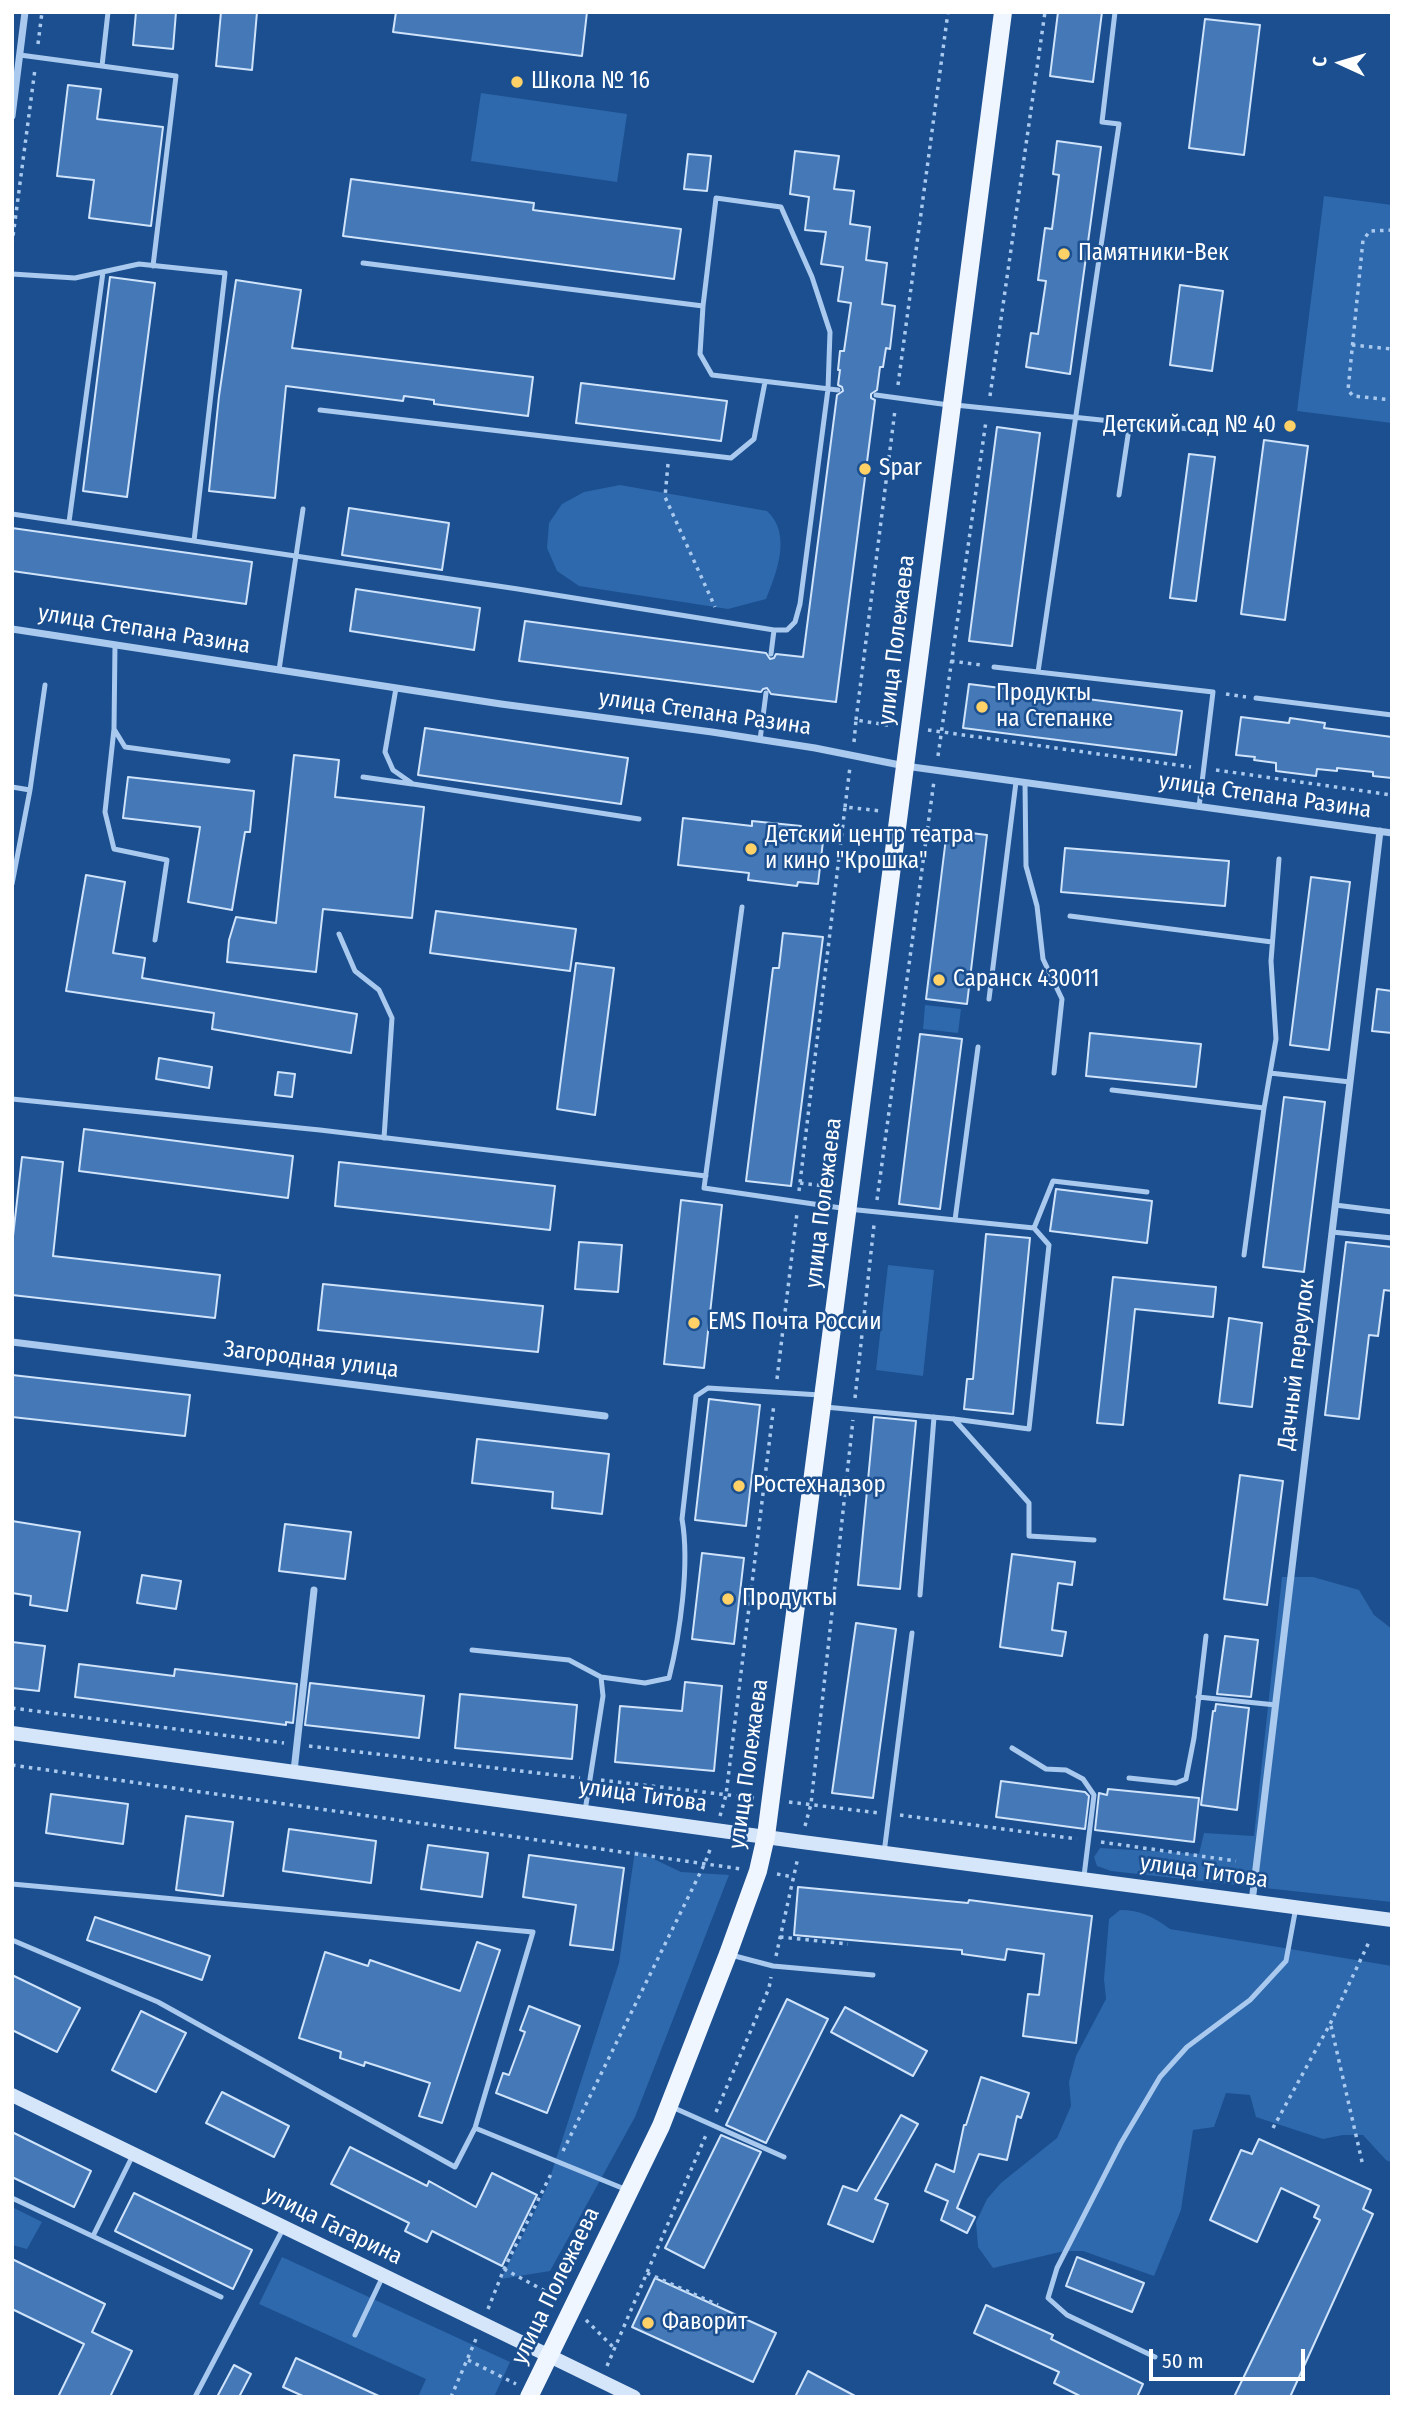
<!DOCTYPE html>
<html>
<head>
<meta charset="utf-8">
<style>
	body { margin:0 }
	#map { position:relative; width:1404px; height:2409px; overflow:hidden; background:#1b4f8f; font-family:"Fira Sans Condensed",sans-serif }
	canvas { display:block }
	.frame { position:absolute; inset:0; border:14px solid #fff; pointer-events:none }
	.north { position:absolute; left:1306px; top:28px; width:70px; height:70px; -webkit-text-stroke:5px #1b4f8f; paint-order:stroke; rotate:274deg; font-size:19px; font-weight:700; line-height:28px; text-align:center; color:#fff }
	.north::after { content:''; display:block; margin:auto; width:24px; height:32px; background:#fff; clip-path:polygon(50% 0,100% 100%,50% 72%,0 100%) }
	.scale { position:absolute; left:1149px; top:2349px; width:156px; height:32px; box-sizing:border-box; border:4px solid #fff; border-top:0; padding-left:9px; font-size:21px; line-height:24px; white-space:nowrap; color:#fff; -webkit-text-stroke:5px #1b4f8f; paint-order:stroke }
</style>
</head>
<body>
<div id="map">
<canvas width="1404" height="2409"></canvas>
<div class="frame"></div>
<div class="north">С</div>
<div class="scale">50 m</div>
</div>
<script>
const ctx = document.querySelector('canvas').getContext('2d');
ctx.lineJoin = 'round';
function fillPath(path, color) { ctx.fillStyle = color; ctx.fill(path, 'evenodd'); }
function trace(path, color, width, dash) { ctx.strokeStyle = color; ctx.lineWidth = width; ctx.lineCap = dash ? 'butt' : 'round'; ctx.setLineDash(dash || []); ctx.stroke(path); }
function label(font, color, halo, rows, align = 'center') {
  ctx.font = font + ' "Fira Sans Condensed",sans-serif'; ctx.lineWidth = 5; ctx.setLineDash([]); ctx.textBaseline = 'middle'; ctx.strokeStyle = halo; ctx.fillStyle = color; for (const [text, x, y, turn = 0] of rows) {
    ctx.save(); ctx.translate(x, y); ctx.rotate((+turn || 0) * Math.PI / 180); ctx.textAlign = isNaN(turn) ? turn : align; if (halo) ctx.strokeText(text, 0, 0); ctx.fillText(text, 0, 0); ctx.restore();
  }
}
fillPath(new Path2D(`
	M481 93 627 114 617 182 471 161Z
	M1324 196 1392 205V423L1297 411Z
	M620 485 767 511C792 534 777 572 766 599L728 609 579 586 557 571 547 548 549 523 562 504 584 492Z
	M925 1005 961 1009 958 1033 923 1029Z
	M888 1265 934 1270 923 1376 876 1370Z
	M1282 1577H1313L1359 1590 1374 1615 1392 1629V1902L1111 1871 1097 1866 1094 1857 1100 1848 1199 1854 1204 1833 1254 1836Z
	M635 1850 681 1872 729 1875 635 2117 550 2271 501 2279 547 2187 619 1963Z
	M1120 1910C1140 1910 1154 1917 1170 1929L1392 1966V2163L1386 2160 1363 2135H1343L1323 2139 1256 2117 1250 2095 1226 2093 1214 2127 1193 2130 1181 2210 1154 2276 1083 2251H1064L993 2268 978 2247 976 2222 987 2199 1001 2183 1057 2138 1071 2106 1069 2082 1076 2056 1106 1999 1104 1979 1109 1919Z
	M12 2207 42 2222 27 2249 12 2245Z
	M282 2257 510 2362 494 2397H418L426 2379 259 2304Z`), '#2e69ad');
const building = new Path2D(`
	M136 12H176L173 49 133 45Z
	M221 12H257L252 70 216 66Z
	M396 12H587L582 56 393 32Z
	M1058 12H1102L1093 82 1050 76Z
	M1205 19 1260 25 1244 155 1189 148Z
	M68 85 101 89 97 119 163 127 151 226 89 218 94 180 57 176Z
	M1057 141 1101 147 1070 374 1026 367 1031 333 1038 334 1046 281 1038 280 1045 228 1052 229 1059 175 1053 174Z
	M795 151 839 156 834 189 854 191 850 224 870 227 866 260 887 263 882 304 895 306 890 349 886 348 883 367H880L877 390 871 394V398L875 400 836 702 771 694 767 688 763 689 761 692 519 661 525 621 766 653 770 659 774 658 776 654 803 657 837 395 843 391 842 387 838 385 840 370H838L840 351H844L851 303 838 301 843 267 821 264 826 232 805 230 809 197 790 194Z
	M688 154 711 156 707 191 684 189Z
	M351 179 534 203 533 210 681 229 674 279 343 236Z
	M110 277 155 283 127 497 83 491Z
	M236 280 301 290 292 348 533 377 528 416 434 404V400L404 396 403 401 286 386 275 498 209 491 219 396Z
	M1180 285 1223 291 1212 371 1170 365Z
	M581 383 727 401 721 441 576 423Z
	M997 427 1040 433 1012 646 969 641Z
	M1264 440 1308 446 1285 620 1241 614Z
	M1189 454 1215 457 1196 601 1170 598Z
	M349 508 449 523 442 570 342 555Z
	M12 528 252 562 246 604 12 571Z
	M356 589 480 608 474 650 350 631Z
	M969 684 1182 711 1176 755 963 728Z
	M1241 717 1289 723 1290 718 1325 723 1324 728 1392 737V778L1373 776V772L1337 768V771L1317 769 1316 776 1276 771V763L1254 760 1255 757 1236 755Z
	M425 728 628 758 621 804 418 775Z
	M294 755 339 760 335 797 424 807 412 918 323 909 316 972 227 962 229 940 236 917 276 923Z
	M128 777 254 791 250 832H245L232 910 188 902 200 827 123 818Z
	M683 818 752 826V821L801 826V831L824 833 818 884 798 882 797 886 748 880 749 873 678 865Z
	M947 830 987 835 967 1004 926 999Z
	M1065 848 1229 861 1225 906 1061 892Z
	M86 875 125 882 113 953 145 958 142 978 357 1014 351 1053 212 1029 214 1013 66 991Z
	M1311 877 1350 882 1329 1050 1290 1045Z
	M436 911 576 929 570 971 430 953Z
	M783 933 823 937 791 1186 746 1181 773 968H779Z
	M576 963 614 968 595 1115 557 1109Z
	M1377 989 1392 991V1033L1372 1031Z
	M1090 1033 1201 1044 1196 1087 1086 1076Z
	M920 1034 962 1039 940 1209 899 1204Z
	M159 1058 212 1067 209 1088 156 1079Z
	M278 1072 295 1074 292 1097 275 1095Z
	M1284 1097 1325 1102 1304 1272 1263 1267Z
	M84 1129 293 1156 288 1198 79 1171Z
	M22 1157 63 1162 53 1256 220 1275 215 1318 12 1295V1245Z
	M339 1162 555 1186 550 1230 335 1206Z
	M1056 1189 1152 1201 1147 1243 1050 1231Z
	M681 1200 722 1205 704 1368 664 1364Z
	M986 1234 1030 1238 1013 1414 964 1409 967 1379H973Z
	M579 1242 622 1245 618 1292 575 1289Z
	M1346 1242 1392 1247V1291L1384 1290 1378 1336 1369 1335 1359 1419 1325 1415Z
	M1113 1277 1216 1287 1213 1317 1135 1309 1123 1425 1097 1423Z
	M323 1284 543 1306 538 1352 318 1330Z
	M1229 1318 1262 1323 1252 1407 1219 1403Z
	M12 1375 190 1395 185 1436 12 1417Z
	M709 1399 760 1405 746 1526 695 1520Z
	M874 1417 916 1421 900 1589 858 1585Z
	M477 1439 609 1454 602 1514 552 1508 553 1492 472 1483Z
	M1240 1475 1283 1481 1267 1605 1224 1599Z
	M12 1521 80 1532 67 1611 30 1605 31 1596 12 1593Z
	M285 1524 351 1532 345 1579 279 1571Z
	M702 1553 744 1558 734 1644 692 1639Z
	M1012 1554 1075 1562 1072 1585 1058 1583 1052 1630 1066 1632 1062 1656 1000 1647Z
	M142 1575 181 1581 176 1609 137 1603Z
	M856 1623 896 1629 873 1798 832 1793Z
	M1225 1636 1258 1640 1251 1697 1217 1694Z
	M12 1642 45 1646 39 1691 12 1688Z
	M79 1664 174 1676 175 1669 297 1684 293 1723 286 1722V1725L75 1697Z
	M685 1682 722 1686 714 1771 615 1762 620 1706 682 1711Z
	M310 1683 424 1696 419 1738 305 1725Z
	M460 1694 577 1705 572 1759 455 1748Z
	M1216 1704 1249 1708 1237 1810 1201 1805 1213 1711H1215Z
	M1001 1781 1085 1792 1089 1796 1085 1829 996 1817Z
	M1108 1789 1199 1798 1194 1842 1095 1830 1099 1793 1107 1795Z
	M51 1794 128 1804 123 1844 46 1833Z
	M186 1816 233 1822 223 1896 176 1890Z
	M289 1829 376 1841 371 1883 283 1871Z
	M428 1845 488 1853 482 1897 421 1889Z
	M529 1855 624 1868 613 1950 570 1945 576 1905 523 1897Z
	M798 1887 968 1903 969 1900 1092 1916 1076 2043 1023 2036 1028 1994 1039 1995 1044 1954 1007 1949 1005 1960 962 1954V1950L794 1935Z
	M95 1917 210 1956 202 1980 87 1940Z
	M477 1942 500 1950 442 2123 419 2116 430 2083 365 2062 364 2066 340 2058 341 2052 299 2038 325 1952 368 1966 370 1960 460 1991Z
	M12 1975 80 2008 57 2052 12 2030Z
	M787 1999 828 2019 766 2143 726 2125Z
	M529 2006 580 2026 547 2113 496 2093 503 2073 509 2075 525 2032 520 2030Z
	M845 2007 927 2051 913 2076 831 2032Z
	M141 2011 186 2033 156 2092 112 2070Z
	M981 2077 1029 2093 1021 2118 1017 2116 1007 2160 979 2154 957 2208 975 2217 967 2233 941 2220 948 2201 925 2191 936 2164 954 2172 964 2125H966Z
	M222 2092 289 2126 274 2157 206 2123Z
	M901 2115 918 2124 875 2199 888 2204 873 2242 828 2224 843 2186 857 2191Z
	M12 2132 91 2171 74 2207 12 2177Z
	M721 2135 761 2152 704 2268 665 2248Z
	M1259 2139 1371 2190 1363 2209 1373 2214 1290 2397H1234L1320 2220 1314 2217 1319 2206 1281 2188 1257 2242 1210 2220 1241 2150 1252 2154Z
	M350 2147 427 2186 429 2181 476 2207 492 2173 537 2195 502 2266 432 2231 427 2242 405 2231 409 2223 331 2184Z
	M134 2193 252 2250 233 2289 115 2231Z
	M1077 2257 1144 2283 1132 2312 1066 2286Z
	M12 2259 105 2304 92 2332 132 2351 110 2397H58L84 2344 12 2309Z
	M655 2278 776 2333 753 2382 632 2327Z
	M986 2305 1053 2335 1051 2339 1143 2384 1137 2397H1082L1054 2383 1059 2372 974 2333Z
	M296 2358 381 2397H305L283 2387Z
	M234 2365 251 2374 239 2397H217Z
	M808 2371 857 2397H795Z`);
fillPath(building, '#4478b7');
trace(building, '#cfe3fa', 2);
trace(new Path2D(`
	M38 44 42 12
	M1392 230 1370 231 1363 240 1348 390 1353 396 1392 400
	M12 244 35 69
	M1352 345 1392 349
	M898 385 948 12
	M990 396 1045 12
	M668 464 665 497 715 607
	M951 661 981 665
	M1226 694 1246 697
	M856 720 895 410
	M928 730 1191 767
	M854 742 856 720 893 726
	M938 756 986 421
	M1216 770 1392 795
	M845 807 850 767
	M800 1183 833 1187
	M799 1191 845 807 881 811
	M877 1200 934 781
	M777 1379 797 1213
	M855 1398 874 1225
	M12 1708 284 1743
	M309 1746 580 1778
	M12 1765 741 1869
	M601 1780 754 1798
	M789 1802 879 1813
	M900 1815 1077 1839
	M720 1816 726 1795 774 1404
	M805 1826 811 1804 853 1420
	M1101 1842 1236 1861
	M777 1874 793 1877
	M780 1937 848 1944
	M776 1956 798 1857
	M1331 2026 1363 2166
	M716 2112 769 1988 771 1977
	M1273 2128 1330 2024 1369 1942
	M563 2151 705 1863 711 1847
	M504 2269 558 2298
	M647 2273 718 2305
	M488 2309 504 2269 551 2174
	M586 2320 614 2348
	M468 2360 516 2384
	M607 2366 706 2135
	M451 2397 476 2339`), '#a9c9ee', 3.5, [3.5, 5]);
trace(new Path2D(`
	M20 55 176 76 153 266
	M102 66 108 12
	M363 263 703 306 700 354 712 375 838 390
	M12 274 75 278 139 264 225 273 194 541
	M876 395 949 405
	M955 405 1189 429
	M320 410 731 458 754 439 765 382
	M1119 495 1130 422
	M12 514 518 589 774 630H787L795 622 800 604 828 389 830 332 812 277 781 207 716 198 703 306
	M69 522 103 272
	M115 645 114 729 125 747 228 761
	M771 654 774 630
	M994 667 1213 692 1199 807
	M279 670 303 509
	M1038 672 1119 124 1102 122 1115 12
	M396 688 385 752 393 770 413 784 639 819
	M1256 698 1392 715
	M114 729 105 812 114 849 167 860 155 940
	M760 740 766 693
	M363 777 412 784
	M1025 783 1026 866 1037 906 1043 959 1062 999 1054 1073
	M12 787 30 790 45 685
	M12 884 30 790
	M742 907 704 1188 848 1209 1034 1228 1053 1181 1147 1192
	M1070 916 1272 942
	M339 934 355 971 379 990 392 1018 384 1138
	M989 999 1016 782
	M1270 1073 1350 1082
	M1112 1090 1264 1108 1276 1039 1271 961 1279 859
	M12 1099 320 1130 706 1176
	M1335 1205 1392 1212
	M955 1220 978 1047
	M1332 1232 1392 1238
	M1244 1255 1264 1108
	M825 1407 954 1419 1029 1429 1049 1245 1034 1228
	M954 1419 1029 1503V1536L1094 1540
	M920 1595 934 1417
	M472 1650 569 1660 601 1677 603 1696 585 1811
	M601 1677 645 1683 669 1678C680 1634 690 1564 682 1519L696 1396 708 1388 820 1395
	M1198 1697 1276 1705
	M1012 1748 1046 1769 1066 1770 1083 1779 1094 1795 1084 1876
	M1129 1778 1176 1783 1186 1779 1194 1738 1206 1636
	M884 1853 912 1633
	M12 1884 533 1932 475 2128
	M12 1940 158 2002 455 2167 475 2128 627 2190
	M731 1955 773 1966 873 1975
	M672 2107 784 2157
	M12 2198 221 2297
	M93 2236 132 2157
	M355 2335 383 2276
	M1155 2357 1067 2315 1048 2298 1057 2268 1121 2143 1160 2077 1187 2047 1250 2000 1286 1961 1296 1907
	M195 2397 284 2227`), '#a9c9ee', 5);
trace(new Path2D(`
	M12 116 25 12
	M12 629 501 704 712 732 815 748 905 766 1392 833
	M12 1342 605 1416
	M294 1771 314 1590
	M1252 1902 1380 831`), '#a9c9ee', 7);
trace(new Path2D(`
	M12 1733 802 1842 1392 1920
	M12 2095 634 2397`), '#d6e6fa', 14);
trace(new Path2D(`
	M529 2397 661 2126 728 1954 758 1871 766 1836 1003 12`), '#f0f6ff', 18);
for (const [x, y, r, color] of [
	[517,82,7,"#ffd166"],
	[1064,254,7,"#ffd166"],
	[1290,426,7,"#ffd166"],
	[865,469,7,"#ffd166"],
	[982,707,7,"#ffd166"],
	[751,849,7,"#ffd166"],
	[939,980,7,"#ffd166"],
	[694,1323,7,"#ffd166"],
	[739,1486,7,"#ffd166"],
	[728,1599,7,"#ffd166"],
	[648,2323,7,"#ffd166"]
]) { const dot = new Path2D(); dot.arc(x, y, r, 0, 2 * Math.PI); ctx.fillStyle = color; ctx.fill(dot); trace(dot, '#1b4f8f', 2.5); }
label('23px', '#fff', '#1b4f8f', [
	["Школа № 16",531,82],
	["Памятники-Век",1078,254],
	["Детский сад № 40",1276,426,"right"],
	["Spar",879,469],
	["Продукты",996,694],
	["на Степанке",996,720],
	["Детский центр театра",765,836],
	["и кино \"Крошка\"",765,862],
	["Саранск 430011",953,980],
	["EMS Почта России",708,1323],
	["Ростехнадзор",753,1486],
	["Продукты",742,1599],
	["Фаворит",662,2323]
], 'left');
label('23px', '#fff', '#1b4f8f', [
	["улица Степана Разина",144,630,9],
	["улица Полежаева",897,640,-83],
	["улица Степана Разина",705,713,8],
	["улица Степана Разина",1265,796,8],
	["улица Полежаева",824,1203,-83],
	["Загородная улица",311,1360,7],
	["Дачный переулок",1297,1364,-83],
	["улица Полежаева",749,1764,-82],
	["улица Титова",643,1796,8],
	["улица Титова",1204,1872,8],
	["улица Гагарина",333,2226,26],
	["улица Полежаева",556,2286,-64]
]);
</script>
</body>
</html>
